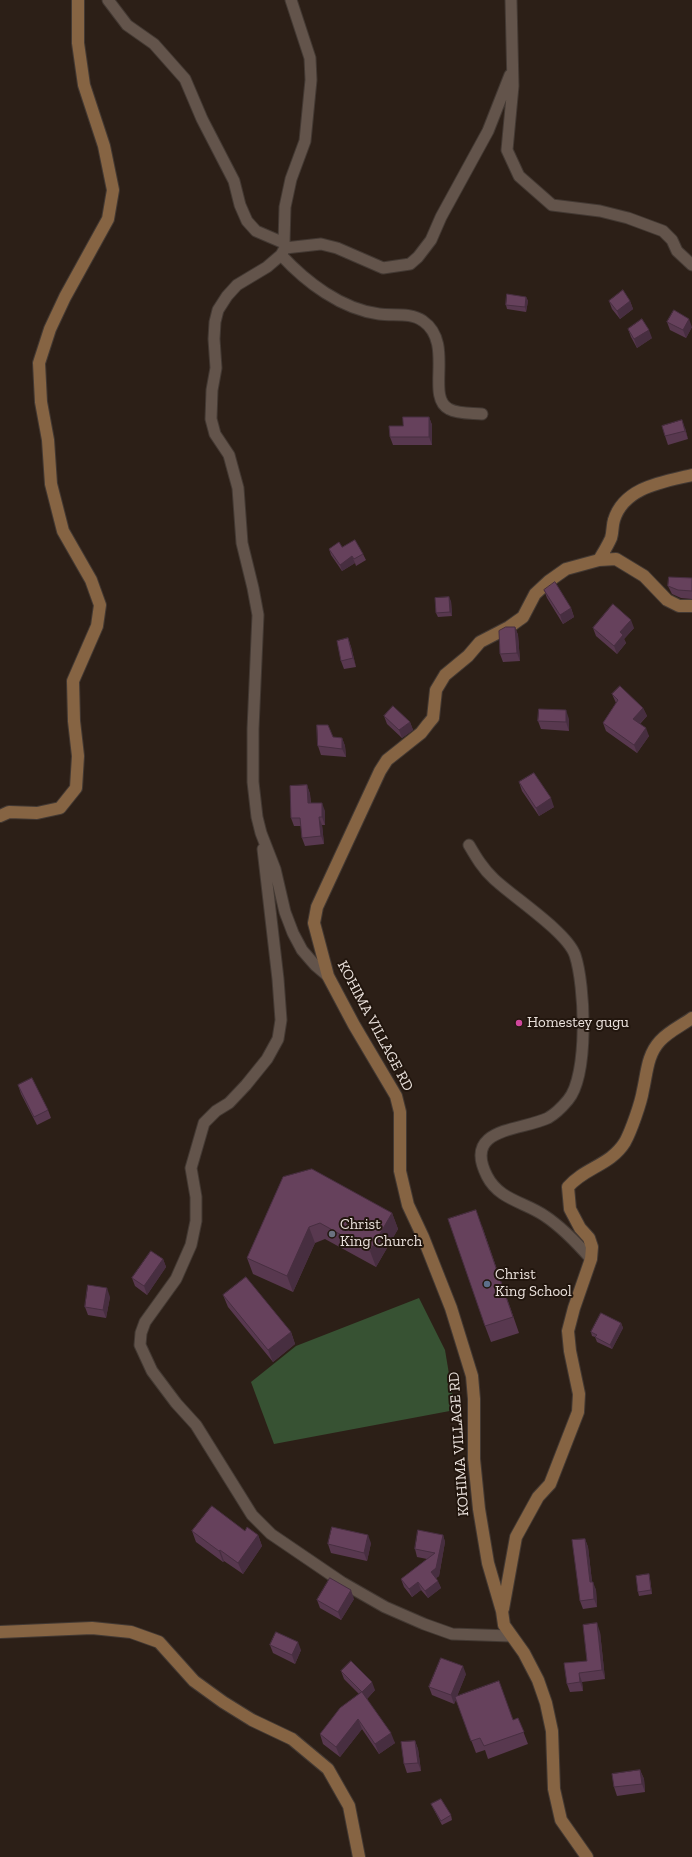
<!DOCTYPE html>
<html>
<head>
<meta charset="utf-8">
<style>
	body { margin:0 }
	canvas { display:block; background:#2c1f17 }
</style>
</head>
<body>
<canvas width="692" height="1857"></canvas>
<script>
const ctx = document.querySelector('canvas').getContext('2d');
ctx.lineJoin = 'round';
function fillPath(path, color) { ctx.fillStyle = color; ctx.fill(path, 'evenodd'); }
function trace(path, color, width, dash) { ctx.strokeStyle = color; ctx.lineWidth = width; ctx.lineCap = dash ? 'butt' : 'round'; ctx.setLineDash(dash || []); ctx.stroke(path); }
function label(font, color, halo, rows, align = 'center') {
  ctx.font = font + ' "Zilla Slab",serif'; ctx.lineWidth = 4; ctx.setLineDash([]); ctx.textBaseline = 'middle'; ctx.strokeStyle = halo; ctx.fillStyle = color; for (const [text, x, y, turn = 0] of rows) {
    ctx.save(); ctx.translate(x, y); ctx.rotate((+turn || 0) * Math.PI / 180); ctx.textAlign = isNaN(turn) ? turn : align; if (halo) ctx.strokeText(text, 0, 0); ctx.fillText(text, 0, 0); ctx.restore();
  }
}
fillPath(new Path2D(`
	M419 1298 445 1350 455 1410 274 1444 251 1382 296 1346Z`), '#375233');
const street = new Path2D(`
	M108 0 127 25 154 44 185 79 202 119 234 181 240 205 247 221 256 231 284 243 285 248 281 255 267 267 237 285 227 296 218 310 215 322 214 339 216 368 212 390 211 419 215 434 229 455 238 488 242 543 253 588 258 615 253 729V782L257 817 261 833 275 869 285 912 293 933 302 950 315 965 328 976
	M511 0 513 86 507 150 519 176 552 205 600 211 628 218 663 231 672 240 677 251 692 265
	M284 243 285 207 291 179 305 141 311 80 310 58 291 0
	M285 248 321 244 337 248 383 268 410 264 418 257 431 240 441 217 488 131 510 75
	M281 255C306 282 341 309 379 314 393 316 411 312 423 321 455 343 425 397 449 409 458 414 471 413 482 414
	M469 845C476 857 483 869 494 879 513 897 567 932 575 955 585 985 589 1075 568 1100 563 1106 555 1114 548 1118 521 1131 462 1127 487 1176 499 1200 525 1202 545 1216 563 1228 577 1243 591 1259
	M263 849 278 979 281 1020 278 1039 267 1059 246 1085 229 1103 216 1111 204 1123 191 1168 196 1197V1221L191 1245 176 1279 145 1322 141 1333 140 1345 152 1371 176 1403 196 1425 252 1515 271 1534 343 1583 385 1607 424 1624 452 1634 511 1636`);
const secondary = new Path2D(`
	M599 560C603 553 608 545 611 538 613 532 612 526 614 520 624 487 663 482 692 475
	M0 816 9 812 37 813 60 808 76 788 78 756 74 721 73 681 97 626 100 605 91 580 63 531 51 484 48 440 41 402 39 363 50 329 65 297 108 219 113 190 104 146 84 85 78 43V0
	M503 1609 516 1537 538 1497 550 1484 578 1412 579 1394 570 1351 568 1331 574 1308 591 1259 592 1247 589 1238 580 1228 570 1209 568 1187C585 1167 610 1166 625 1142 631 1131 641 1103 643 1090 647 1073 647 1055 660 1041 669 1031 681 1026 692 1018
	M0 1632 92 1628 131 1632 159 1642 194 1681 223 1702 252 1720 292 1739 328 1769 349 1806 359 1857
	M587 1857 561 1820 554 1789 552 1731 546 1703 538 1680 524 1653 504 1625 502 1611 488 1563 479 1509 474 1459V1399L472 1376 451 1308 423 1237 408 1205 400 1171V1112L396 1096 354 1025 328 976 314 923 317 907 380 771 387 760 421 733 428 724 433 718 436 690 445 675 468 656 480 642 509 627 523 617 535 594 549 581 566 569 599 560 616 559 644 576 667 600 679 606H692`);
trace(street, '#433933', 13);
trace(secondary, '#433933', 14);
trace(street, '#63544b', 11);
trace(secondary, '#866443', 12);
fillPath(new Path2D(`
	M526 297 528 301 526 312 507 309 506 305Z
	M609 301H630L633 309 620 319 612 309Z
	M667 322 692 327 686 338 670 330Z
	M628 329 652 338 637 348 631 337Z
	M429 417 432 425V445H393L390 437 403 426Z
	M685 428 688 439 668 445 665 436Z
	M342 547 363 554 366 560 356 566 355 563 342 571 331 555 329 549Z
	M692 578V599L681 598 672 594 668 586Z
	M544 590 571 608 574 617 563 624 547 598Z
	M451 601 452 616 438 617 436 613Z
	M515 627 518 635 520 661 503 662 500 654Z
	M593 628H634L624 639 626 643 617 654 596 636Z
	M348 638 351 647 356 667 344 669 341 661Z
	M612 694 643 708 647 716 640 724 649 736 637 753 606 731 603 723 616 703Z
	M384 716 410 722 413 730 402 738 387 724Z
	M569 719V731L541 729 538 721Z
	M333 737 342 738 345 746 346 757 321 755 318 746Z
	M519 782 554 807 539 816 522 791Z
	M307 785 310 794 311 803 325 811V825H322L324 844 305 846 302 838 301 826H294L291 818Z
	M18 1085 48 1110 51 1118 37 1125 21 1094Z
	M283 1177 392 1213 398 1229 376 1267 325 1239 315 1243 293 1292 253 1274 247 1258Z
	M482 1226 519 1333 491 1342 485 1326Z
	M163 1259 166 1267 147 1295 135 1286 132 1278Z
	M223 1295 291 1332 295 1344 273 1362 228 1307Z
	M110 1297 106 1318 88 1315 85 1307Z
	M621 1323 623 1328 612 1349 597 1342 595 1337 592 1336 591 1332Z
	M192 1531H245L258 1535 262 1546 243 1574 224 1561 223 1562 196 1542Z
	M443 1535 445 1542 439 1576 436 1578 441 1588 428 1598 421 1590 412 1597 404 1587 401 1579 427 1559 417 1557 415 1549Z
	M585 1539 588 1547 592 1582 596 1590 597 1607 583 1609 580 1601Z
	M371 1543 367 1561 331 1553 328 1544Z
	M649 1574 650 1579 652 1594 639 1596 638 1592Z
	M354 1599 341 1620 320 1608 317 1600Z
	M600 1632 605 1679 582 1682 583 1691 570 1692 567 1684 587 1661Z
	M270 1645 301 1650 295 1664 273 1653Z
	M341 1671 375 1690 367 1699 395 1743 379 1754 362 1729 340 1757 323 1744 320 1734 359 1694 344 1679Z
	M466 1674 457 1696 513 1720 518 1718 528 1744 488 1759 485 1750 476 1753 456 1700 454 1704 432 1695 429 1687Z
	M415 1741 418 1749 421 1771 407 1773 404 1764Z
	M640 1770 644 1779 645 1792 617 1796 614 1787Z
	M431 1804 451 1815 452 1820 442 1825 433 1808Z`), '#58384f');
fillPath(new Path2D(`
	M526 297 528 301 526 312 525 307Z
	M630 301 633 309 620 319 617 311Z
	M689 319 692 327 686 338 683 330Z
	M649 330 652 338 637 348 634 339Z
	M429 417 432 425V445L429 437Z
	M682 420 685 428 688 439 685 431Z
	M352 556 355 563 342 571 340 565Z
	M449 597 451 601 452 616 450 612Z
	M571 608 574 617 563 624 560 615Z
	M631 620 634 628 624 639 626 643 617 654 614 646 620 632Z
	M515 627 518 635 520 661 517 653Z
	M348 638 351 647 356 667 353 658Z
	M643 708 647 716 636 727 633 719Z
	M566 710 569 719V731L566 722Z
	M410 722 413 730 402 738 399 730Z
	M646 728 649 736 637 753 634 745Z
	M342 738 345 746 346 757 342 749Z
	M307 785 310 794 311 812 308 803Z
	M551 798 554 807 539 816 536 808Z
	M322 803 325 811V825L322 817Z
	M319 817 322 825 324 844 321 836Z
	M392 1213 398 1229 376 1267 370 1251Z
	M309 1227 315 1243 293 1292 287 1276Z
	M163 1259 166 1267 147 1295 144 1286Z
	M107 1288 110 1297 106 1318 103 1310Z
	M621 1323 623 1328 612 1349 610 1345Z
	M291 1332 295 1344 273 1362 268 1350Z
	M258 1535 262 1546 243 1574 238 1563Z
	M368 1535 371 1543 367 1561 364 1553Z
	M443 1535 445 1542 439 1576 434 1580 431 1572Z
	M585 1539 588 1547 593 1590 590 1582Z
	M220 1550 224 1561 223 1562 219 1551Z
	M438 1581 441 1588 428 1598 425 1591Z
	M418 1582 421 1590 412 1597 409 1589Z
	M593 1582 596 1590 597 1607 594 1599Z
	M351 1590 354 1599 341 1620 338 1612Z
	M597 1623 600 1632 605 1679 602 1670Z
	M298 1642 301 1650 295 1664 292 1655Z
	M463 1666 466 1674 454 1704 451 1695Z
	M579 1673 582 1682 583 1691 580 1682Z
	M372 1682 375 1690 365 1701 362 1692Z
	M358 1719 362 1729 340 1757 336 1747Z
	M391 1733 395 1743 379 1754 375 1744Z
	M415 1741 418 1749 421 1771 418 1763Z
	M640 1770 644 1779 645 1792 642 1784Z`), '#472e40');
const building = new Path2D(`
	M623 290 630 301 617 311 609 301Z
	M507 294 526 297 525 307 506 305Z
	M674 310 689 319 683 330 667 322Z
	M642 319 649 330 634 339 628 329Z
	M403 417H429V437H390L389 426H403Z
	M682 420 685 431 665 436 662 426Z
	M355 540 363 554 354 559 352 556 340 565 329 549 339 542 342 547Z
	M669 577 692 578V591L678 590 668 586Z
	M555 582 571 608 560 615 544 590Z
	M449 597 450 612 436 613 435 598Z
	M613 604 631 620 620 632 623 635 614 646 593 628Z
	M506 627H515L517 653 500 654 499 631Z
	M348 638 353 658 341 661 337 641Z
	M620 686 643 708 633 719 646 728 634 745 603 723 618 700 612 694Z
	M393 706 410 722 399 730 384 716Z
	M539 709 566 710V722L538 721Z
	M317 725H328L333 737 342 738V749L318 746Z
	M534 773 551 798 536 808 519 782Z
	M307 785 308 803H322V817H319L321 836 302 838 300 818H291L290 786Z
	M32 1078 48 1110 34 1117 18 1085Z
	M312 1169 392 1213 370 1251 320 1223 309 1227 287 1276 247 1258 283 1177Z
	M476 1210 513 1317 485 1326 448 1219Z
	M151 1251 163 1259 144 1286 132 1278Z
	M246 1277 291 1332 268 1350 223 1295Z
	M88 1285 107 1288 103 1310 85 1307Z
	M601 1313 621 1323 610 1345 595 1337 597 1335 591 1332Z
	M212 1506 245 1531 247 1527 258 1535 238 1563 220 1550 219 1551 192 1531Z
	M332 1527 368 1535 364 1553 328 1544Z
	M418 1530 443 1535 436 1568 431 1572 438 1581 425 1591 418 1582 409 1589 401 1579 435 1553 415 1549Z
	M585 1539 590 1582H593L594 1599 580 1601 572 1540Z
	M649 1574 651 1590 638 1592 636 1576Z
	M330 1578 351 1590 338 1612 317 1600Z
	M597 1623 602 1670 579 1673 580 1682 567 1684 564 1663 587 1661 583 1625Z
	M276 1632 298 1642 292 1655 270 1645Z
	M441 1658 463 1666 451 1695 429 1687Z
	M351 1661 372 1682 362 1692 341 1671Z
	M499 1681 513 1720 518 1718 524 1732 484 1746 480 1738 471 1741 455 1697Z
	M362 1692 391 1733 375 1744 358 1719 336 1747 320 1734 340 1708Z
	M415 1741 418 1763 404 1764 401 1742Z
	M640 1770 642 1784 614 1787 612 1774Z
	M441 1799 451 1815 441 1821 431 1804Z`);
fillPath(building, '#66415c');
trace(building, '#472e40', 1);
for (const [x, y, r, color] of [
	[519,1023,4,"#d1479c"],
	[332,1234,4,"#6b7280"],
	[487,1284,4,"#5c6f8a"]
]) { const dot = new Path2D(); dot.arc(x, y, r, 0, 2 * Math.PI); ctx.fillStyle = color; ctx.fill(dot); trace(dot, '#22160e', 1.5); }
label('15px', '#ebe2dd', '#22160e', [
	["Homestey gugu",527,1023],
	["Christ",340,1225],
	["King Church",340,1242],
	["Christ",495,1275],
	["King School",495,1292]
], 'left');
label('15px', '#ebe2dd', '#22160e', [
	["KOHIMA VILLAGE RD",375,1026,62],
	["KOHIMA VILLAGE RD",459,1444,-94]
]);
</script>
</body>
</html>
